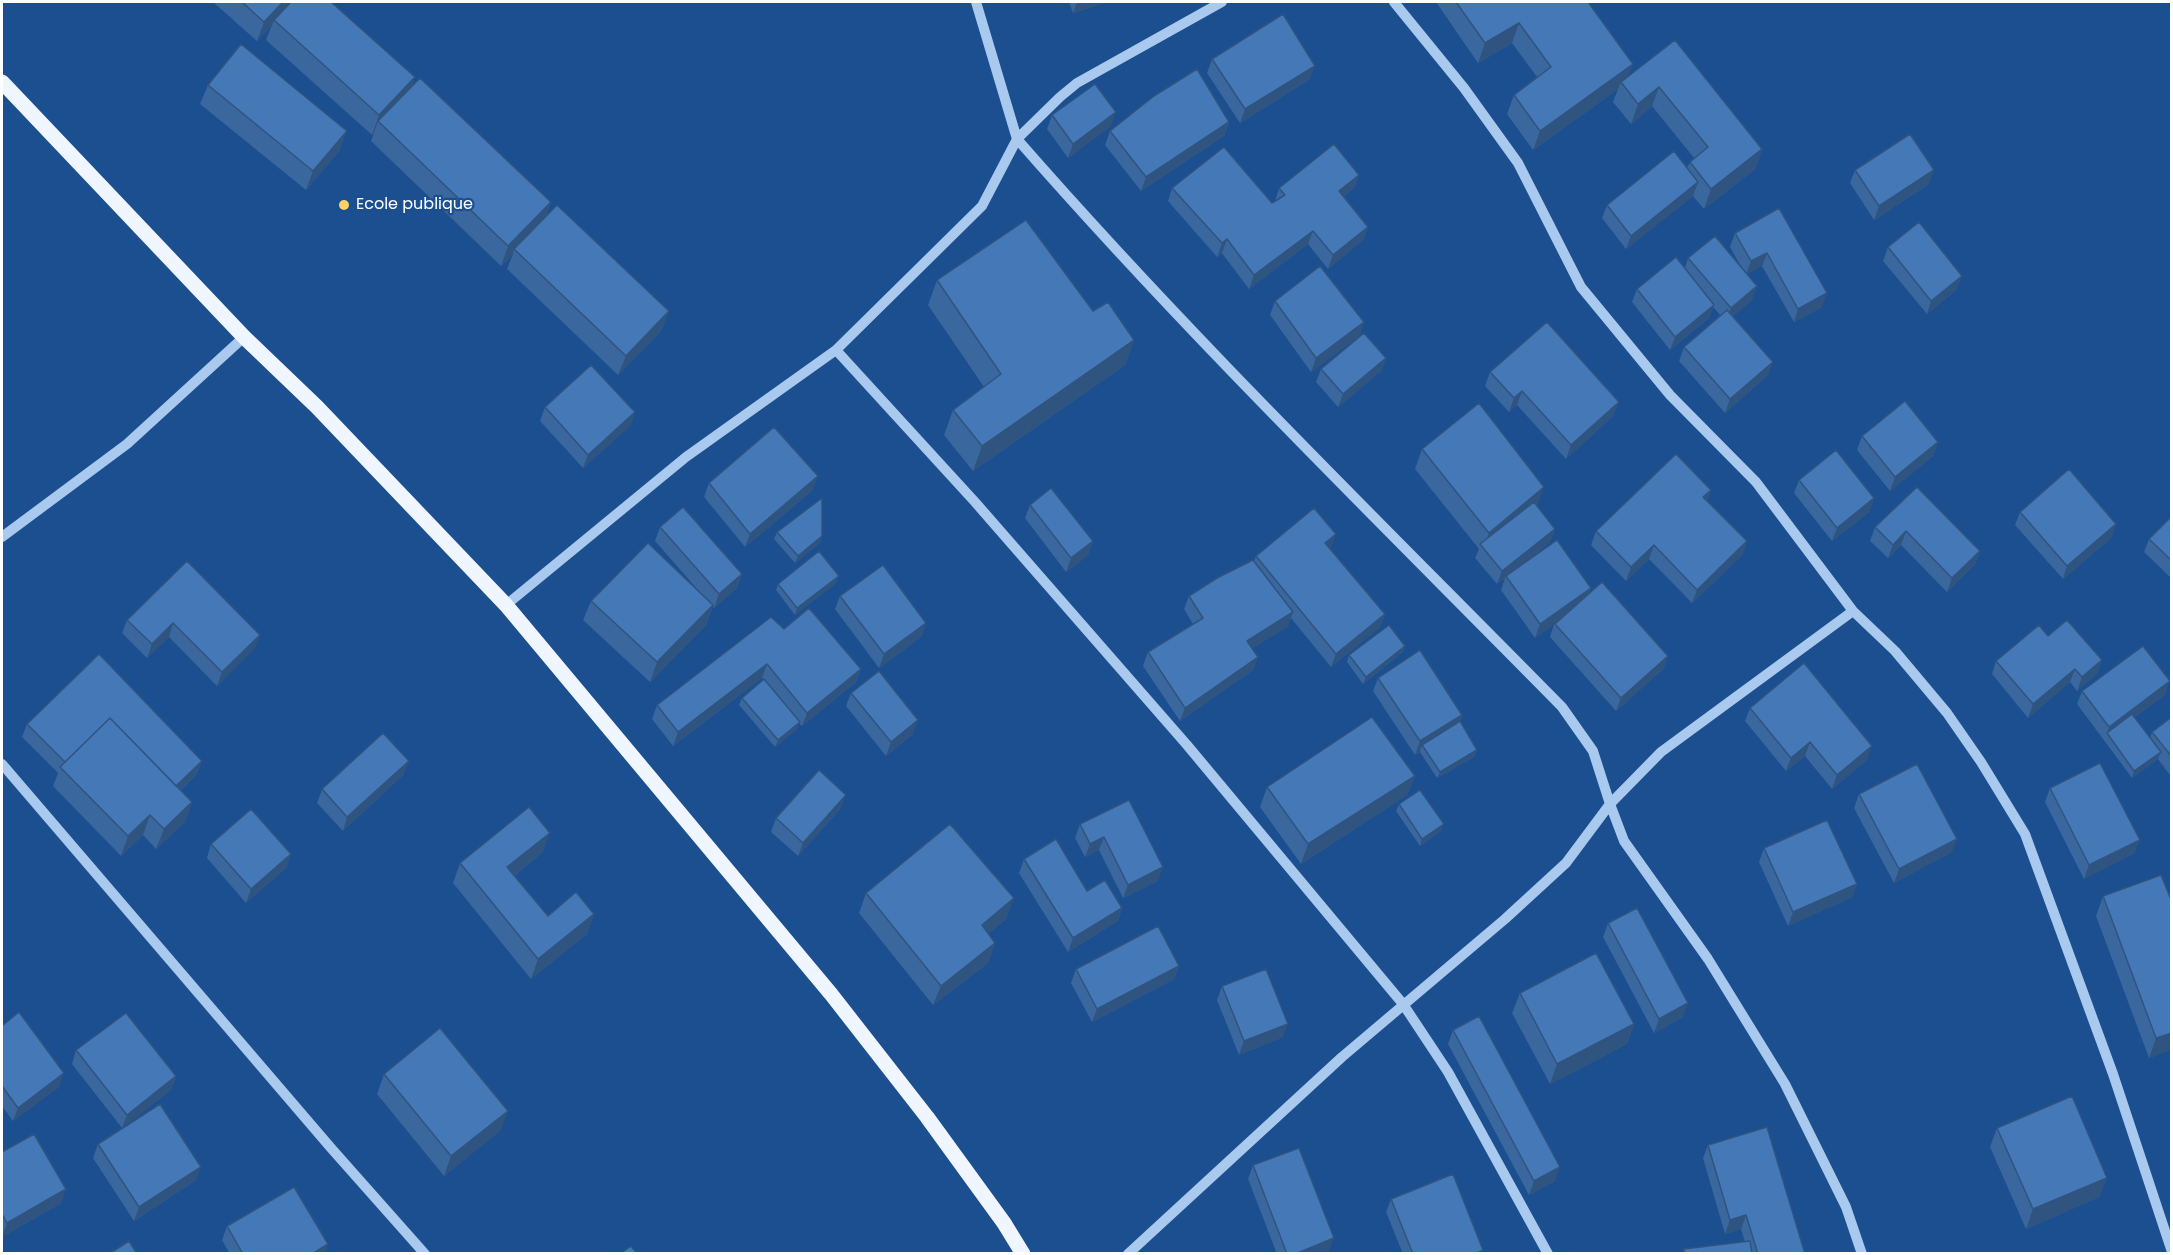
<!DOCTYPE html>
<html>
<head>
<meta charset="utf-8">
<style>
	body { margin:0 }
	#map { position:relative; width:2173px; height:1255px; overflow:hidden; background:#1b4f8f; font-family:Poppins,sans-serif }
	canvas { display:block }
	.frame { position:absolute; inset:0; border:3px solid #fff; pointer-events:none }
</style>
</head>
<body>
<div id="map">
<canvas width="2173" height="1255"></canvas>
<div class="frame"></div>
</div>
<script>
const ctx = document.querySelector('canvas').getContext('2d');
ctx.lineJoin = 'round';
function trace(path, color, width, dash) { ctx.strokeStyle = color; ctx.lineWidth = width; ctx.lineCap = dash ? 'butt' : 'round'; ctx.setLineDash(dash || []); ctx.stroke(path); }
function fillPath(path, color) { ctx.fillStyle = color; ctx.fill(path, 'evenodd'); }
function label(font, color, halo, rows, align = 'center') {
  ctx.font = font + ' Poppins,sans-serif'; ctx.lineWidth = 4.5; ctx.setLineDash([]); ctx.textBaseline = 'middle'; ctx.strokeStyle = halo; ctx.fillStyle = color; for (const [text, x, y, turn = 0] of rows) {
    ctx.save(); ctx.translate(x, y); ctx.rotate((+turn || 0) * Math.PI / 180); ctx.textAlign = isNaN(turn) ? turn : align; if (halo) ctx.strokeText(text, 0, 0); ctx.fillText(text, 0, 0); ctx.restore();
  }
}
trace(new Path2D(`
	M1222 2 1077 83 1060 97 1017 139C1190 337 1378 520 1562 707L1593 751 1610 804 1624 841 1708 959 1785 1084 1846 1207 1862 1254
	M1394 2 1464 88 1518 163 1581 287 1670 395 1756 482 1853 611 1895 651 1947 713 1981 762 2025 834 2113 1074 2172 1252
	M836 350 975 502 1187 745 1403 1004 1448 1072 1548 1254
	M2 537 127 444 244 337
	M506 605 686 457 836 350 982 206 1017 139 976 2
	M2 764 331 1148 425 1254
	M1128 1254 1342 1057 1505 919 1566 863 1610 804 1661 752 1853 611`), '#a9c9ee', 10);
trace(new Path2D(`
	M2 82 244 337 317 407 506 605 831 994 927 1117 1004 1223 1023 1254`), '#f0f6ff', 15);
fillPath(new Path2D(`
	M213 2H331L415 77 411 88 551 202 545 218 669 311 661 331 618 375 507 269 513 254 501 266 371 141 374 133 372 135 266 40 272 25 257 41Z
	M1069 2H1107L1073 13Z
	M1436 2H1588L1633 64 1628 76 1675 40 1762 149 1755 169 1704 209 1693 196 1626 249 1602 218 1607 205 1687 168 1690 162 1694 158 1652 106 1631 124 1613 102 1618 89 1533 150 1507 114 1514 95 1537 77 1512 43 1478 63Z
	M1212 59 1310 79 1240 123 1207 73Z
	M208 85 340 150 306 190 200 104Z
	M1052 115 1111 126 1068 158 1047 129Z
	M1229 122 1224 136 1141 191 1105 145 1110 131Z
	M1855 170 1929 184 1874 220 1850 183Z
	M1359 175 1354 188 1344 196 1368 227 1363 240 1328 269 1308 244 1249 289 1222 253 1217 257 1168 201 1172 188 1272 203 1275 201 1279 188Z
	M1779 208 1822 307 1794 322 1762 266 1747 274 1752 300 1733 316 1768 375 1725 413 1679 361 1684 347 1720 315 1713 307 1709 318 1670 350 1632 302 1637 289 1685 268 1688 258 1743 270 1730 247 1735 233Z
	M1888 247 1957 289 1927 314 1883 261Z
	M937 280 1093 311 1134 340 1125 365 973 471 944 435 953 410 984 387 928 305Z
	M1275 301 1364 322 1359 336 1311 372 1270 315Z
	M1386 358 1381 371 1338 407 1316 382 1321 369Z
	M1490 372 1614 415 1566 459 1517 405 1509 412 1485 386Z
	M545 407 635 412 630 426 583 468 540 421Z
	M1862 436 1938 442 1933 456 1890 491 1857 450Z
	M1422 449 1537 507 1555 529 1550 542 1520 566 1591 588 1589 593 1668 656 1663 669 1616 711 1550 637 1554 624 1535 638 1501 590 1505 578 1497 584 1475 558 1479 549 1415 469Z
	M1799 480 1874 498 1869 512 1832 541 1794 493Z
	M709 483 813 490 745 547 704 497Z
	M1917 487 1980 551 1975 564 1947 592 1901 545 1888 558 1870 541 1875 527Z
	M1711 490 1707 501 1747 541 1742 555 1692 603 1649 559 1626 581 1591 545 1596 531Z
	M1030 505 1093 541 1088 555 1066 572 1025 518Z
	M2020 512 2116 524 2111 538 2063 579 2015 525Z
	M2172 516V579L2144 552 2149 539Z
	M660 527 742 574 737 588 714 608 713 606 706 625 650 682 583 620 591 601 705 598 655 541Z
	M777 532 822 536 820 543 795 563 774 539Z
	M1330 548 1385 614 1380 627 1331 667 1291 618 1288 626 1252 648 1258 657 1253 670 1180 721 1143 666 1148 652 1193 624 1184 609 1189 596 1254 561 1256 556Z
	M187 561 255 648 217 686 169 637 147 658 122 633 127 620Z
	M836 583 795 615 776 590 778 584Z
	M840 596 926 623 921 637 879 668 835 609Z
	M784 629 861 669 856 682 802 726 799 723 797 729 775 747 739 705 742 698 764 680 762 678 673 746 652 719 657 705Z
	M2048 636 2102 660 2097 674 2077 691 2070 682 2028 718 1992 674 1996 661Z
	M1405 646 1403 652 1363 684 1347 662 1349 655Z
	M1378 678 1462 715 1460 721 1477 750 1474 757 1437 778 1420 752 1415 755 1373 691Z
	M2082 691 2165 695 2134 717 2150 738 2152 732 2172 717V778L2158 759 2132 778 2077 704Z
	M851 693 913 734 886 756 846 706Z
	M1750 708 1867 760 1832 789 1805 756 1786 771 1745 721Z
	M27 724 202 761 197 774 181 790 192 802 185 822 156 849 143 835 121 856 53 786 58 773 22 737Z
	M404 774 343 831 317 803 322 789Z
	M1415 776 1407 795 1301 864 1260 807 1267 787Z
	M2050 788 2135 853 2084 879 2045 802Z
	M1859 794 1952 852 1894 883 1854 808Z
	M1129 800 1158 881 1123 898 1099 850 1085 857 1075 838 1080 824Z
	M1399 804 1441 831 1420 846 1396 811Z
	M841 808 798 856 771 832 776 818Z
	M211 844 291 854 286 868 246 903 207 858Z
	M1764 848 1857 884 1852 897 1788 926 1759 862Z
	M543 852 514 876 548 916 594 914 587 934 531 979 453 883 460 863Z
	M1024 859 1122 908 1118 921 1068 952 1019 873Z
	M866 893 1007 918 988 934 995 943 988 963 933 1005 859 913Z
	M2103 896 2172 902V1049L2149 1058 2096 916Z
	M1608 923 1683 1017 1654 1033 1603 937Z
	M1179 966 1174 979 1092 1022 1071 983 1076 969Z
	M1222 986 1283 1037 1239 1055 1217 1000Z
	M1520 993 1634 1024 1627 1044 1550 1084 1512 1013Z
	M2 1026 59 1087 13 1121 2 1106Z
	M1453 1030 1555 1181 1529 1195 1448 1044Z
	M76 1050 176 1076 171 1090 122 1128 72 1064Z
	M384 1074 501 1130 444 1176 377 1094Z
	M1997 1128 2107 1178 2099 1197 2026 1229 1990 1147Z
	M98 1144 196 1180 134 1221 93 1158Z
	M1708 1145 1805 1254H1683L1684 1249 1745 1242 1741 1229 1725 1234 1703 1158Z
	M2 1152 61 1203 2 1237Z
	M1253 1165 1329 1251 1324 1254H1277L1248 1179Z
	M1391 1199 1482 1254H1403L1386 1212Z
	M227 1226 325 1254H230L222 1240Z`), '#3a679d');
fillPath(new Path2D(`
	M283 2H293L274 20 272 25 257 41 264 22Z
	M1077 2H1107L1073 13Z
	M1519 23 1512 43 1478 63 1485 43Z
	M1633 64 1626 83 1621 82 1618 89 1533 150 1540 131Z
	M1315 66 1310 79 1240 123 1245 109Z
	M415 77 407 96 378 121 374 133 372 135 379 115Z
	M1659 87 1652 106 1631 124 1638 104Z
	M1116 112 1111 126 1068 158 1073 144Z
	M1229 122 1224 136 1141 191 1146 177Z
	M347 131 340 150 306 190 313 171Z
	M1762 149 1755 169 1704 209 1711 189Z
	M1934 170 1929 184 1874 220 1879 206Z
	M1359 175 1354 188 1334 204 1339 191Z
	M1698 182 1693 196 1626 249 1631 236Z
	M551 202 543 222 514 249 513 254 501 266 508 246Z
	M1368 227 1363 240 1328 269 1333 255Z
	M1313 231 1308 244 1249 289 1254 275Z
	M1227 239 1222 253 1217 257 1222 243Z
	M1767 253 1762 266 1746 275 1751 261Z
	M1962 276 1957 289 1927 314 1931 301Z
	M1757 286 1752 300 1726 322 1731 308Z
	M1827 293 1822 307 1794 322 1798 309Z
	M1714 305 1709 318 1670 350 1675 337Z
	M669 311 661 331 618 375 626 356Z
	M1364 322 1359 336 1311 372 1316 358Z
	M1134 340 1125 365 973 471 982 446Z
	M1386 358 1381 371 1338 407 1343 394Z
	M1773 362 1768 375 1725 413 1730 399Z
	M1522 391 1517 405 1509 412 1514 398Z
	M1619 402 1614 415 1566 459 1571 445Z
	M635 412 630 426 583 468 588 455Z
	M1938 442 1933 456 1890 491 1895 477Z
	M818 476 813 490 745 547 750 534Z
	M1544 487 1537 507 1483 548 1489 533Z
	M1711 490 1706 503 1703 497Z
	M1874 498 1869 512 1832 541 1837 528Z
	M2116 524 2111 538 2063 579 2067 566Z
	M1555 529 1550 542 1497 584 1502 571Z
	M1906 531 1901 545 1888 558 1893 545Z
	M1336 534 1331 548 1320 556 1325 543Z
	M822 536 820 543 795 563 798 556Z
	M1093 541 1088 555 1066 572 1071 558Z
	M1747 541 1742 555 1692 603 1697 590Z
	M1654 545 1649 559 1626 581 1631 567Z
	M1980 551 1975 564 1947 592 1952 578Z
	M742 574 737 588 714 608 719 594Z
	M839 576 836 583 795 615 797 608Z
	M1591 588 1586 602 1535 638 1540 624Z
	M713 605 706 625 650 682 657 662Z
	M1293 612 1288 626 1243 655 1247 641Z
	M1385 614 1380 627 1331 667 1336 654Z
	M173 623 169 637 147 658 152 644Z
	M926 623 921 637 879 668 884 654Z
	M260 635 255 648 217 686 222 672Z
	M1405 646 1403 652 1363 684 1366 677Z
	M1668 656 1663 669 1616 711 1621 698Z
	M1258 657 1253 670 1180 721 1185 708Z
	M2102 660 2097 674 2077 691 2082 677Z
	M767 664 762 678 673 746 678 732Z
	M861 669 856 682 802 726 807 713Z
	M2075 669 2070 682 2028 718 2033 704Z
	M2170 681 2165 695 2109 737 2107 733 2109 727Z
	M1462 715 1457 728 1422 745 1420 752 1415 755 1420 741Z
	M918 720 913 734 886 756 891 742Z
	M800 722 797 729 775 747 778 740Z
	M1810 742 1805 756 1786 771 1791 758Z
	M1872 746 1867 760 1832 789 1837 775Z
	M1477 750 1474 757 1437 778 1440 772Z
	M2161 752 2158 759 2132 778 2134 771Z
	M202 761 197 774 167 803 172 790Z
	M409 761 404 774 343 831 347 817Z
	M1415 776 1407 795 1301 864 1308 844Z
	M846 795 841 808 798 856 803 843Z
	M192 802 185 822 156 849 164 829Z
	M150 815 143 835 121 856 128 836Z
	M1444 824 1441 831 1420 846 1422 839Z
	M550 833 543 852 500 887 507 867Z
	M1104 837 1099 850 1085 857 1090 844Z
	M1957 839 1952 852 1894 883 1899 869Z
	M2140 840 2135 853 2084 879 2089 865Z
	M291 854 286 868 246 903 251 889Z
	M1163 867 1158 881 1123 898 1128 885Z
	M1857 884 1852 897 1788 926 1793 912Z
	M1014 898 1007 918 975 945 982 925Z
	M1122 908 1118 921 1068 952 1073 938Z
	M594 914 587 934 531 979 538 959Z
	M995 943 988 963 933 1005 941 986Z
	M1179 966 1174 979 1092 1022 1097 1009Z
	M1688 1003 1683 1017 1654 1033 1659 1019Z
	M1288 1024 1283 1037 1239 1055 1244 1041Z
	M1634 1024 1627 1044 1550 1084 1557 1064Z
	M2172 1033V1049L2149 1058 2156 1038Z
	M64 1073 59 1087 13 1121 18 1108Z
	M176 1076 171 1090 122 1128 127 1115Z
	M508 1111 501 1130 444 1176 451 1156Z
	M201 1167 196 1180 134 1221 139 1207Z
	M1560 1167 1555 1181 1529 1195 1534 1181Z
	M2107 1178 2099 1197 2026 1229 2033 1209Z
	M66 1189 61 1203 2 1237 7 1223Z
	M1746 1215 1741 1229 1725 1234 1730 1220Z
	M1334 1238 1329 1251 1324 1254H1295Z
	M328 1244 325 1254H312Z`), '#305480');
const building = new Path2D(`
	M242 2H283L264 22Z
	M291 2H331L415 77 379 115 274 20Z
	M1456 2H1588L1633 64 1540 131 1514 95 1551 67 1519 23 1485 43Z
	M1283 14 1315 66 1245 109 1212 59Z
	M1675 40 1762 149 1711 189 1690 162 1708 147 1659 87 1638 104 1621 82Z
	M241 44 347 131 313 171 208 85Z
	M1197 69 1229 122 1146 177 1110 131 1154 96Z
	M420 78 551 202 508 246 378 121Z
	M1095 84 1116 112 1073 144 1052 115Z
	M1910 134 1934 170 1879 206 1855 170Z
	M1334 144 1359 175 1339 191 1368 227 1333 255 1313 231 1254 275 1227 239 1222 243 1172 188 1224 147 1272 203 1285 195 1279 188Z
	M1674 151 1698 182 1631 236 1607 205Z
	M557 205 669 311 626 356 514 249Z
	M1779 208 1827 293 1798 309 1767 253 1751 261 1735 233Z
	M1026 220 1093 311 1108 302 1134 340 982 446 953 410 1001 374 937 280Z
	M1919 222 1962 276 1931 301 1888 247Z
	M1715 236 1757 286 1731 308 1688 258Z
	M1676 257 1714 305 1675 337 1637 289Z
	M1320 266 1364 322 1316 358 1275 301Z
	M1727 310 1773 362 1730 399 1684 347Z
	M1547 322 1619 402 1571 445 1522 391 1514 398 1490 372Z
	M1364 333 1386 358 1343 394 1321 369Z
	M591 365 635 412 588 455 545 407Z
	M1905 401 1938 442 1895 477 1862 436Z
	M1479 403 1544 487 1489 533 1422 449Z
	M774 427 818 476 750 534 709 483Z
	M1836 450 1874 498 1837 528 1799 480Z
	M1676 454 1711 490 1703 497 1747 541 1697 590 1654 545 1631 567 1596 531Z
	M2069 469 2116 524 2067 566 2020 512Z
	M1917 487 1980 551 1952 578 1906 531 1893 545 1875 527Z
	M1051 488 1093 541 1071 558 1030 505Z
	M822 498V536L798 556 777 532Z
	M1534 502 1555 529 1502 571 1480 544Z
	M683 507 742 574 719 594 660 527Z
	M1314 508 1336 534 1325 543 1385 614 1336 654 1256 556Z
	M2172 516V561L2149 539Z
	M1557 540 1591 588 1540 624 1506 576Z
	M648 543 713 605 657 662 591 601Z
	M819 551 839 576 797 608 778 584Z
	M1253 560 1293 612 1247 641 1258 657 1185 708 1148 652 1203 618 1189 596 1217 578Z
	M187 561 260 635 222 672 173 623 152 644 127 620Z
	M883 565 926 623 884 654 840 596Z
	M1602 582 1668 656 1621 698 1555 624Z
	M809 608 861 669 807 713 767 664 678 732 657 705 771 617 784 629Z
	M2067 620 2102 660 2082 677 2075 669 2033 704 1996 661 2039 625 2048 636Z
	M1389 625 1405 646 1366 677 1349 655Z
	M2143 646 2170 681 2109 727 2082 691Z
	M1420 650 1462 715 1420 741 1378 678Z
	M99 654 202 761 176 786 110 718 65 762 27 724Z
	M1804 663 1872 746 1837 775 1810 742 1791 758 1750 708Z
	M879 671 918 720 891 742 851 693Z
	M764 679 800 722 778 740 742 698Z
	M2132 714 2161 752 2134 771 2107 733Z
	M1372 717 1415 776 1308 844 1267 787Z
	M2172 717V757L2152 732Z
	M110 718 192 802 164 829 150 815 128 836 60 767Z
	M1460 721 1477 750 1440 772 1422 745Z
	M383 733 409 761 347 817 322 789Z
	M2100 763 2140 840 2089 865 2050 788Z
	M1917 764 1957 839 1899 869 1859 794Z
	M819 770 846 795 803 843 776 818Z
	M1420 790 1444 824 1422 839 1399 804Z
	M1129 800 1163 867 1128 885 1104 837 1090 844 1080 824Z
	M529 807 550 833 507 867 548 916 576 892 594 914 538 959 460 863Z
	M251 809 291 854 251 889 211 844Z
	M1827 820 1857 884 1793 912 1764 848Z
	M950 824 1014 898 982 925 995 943 941 986 866 893Z
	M1056 839 1087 891 1105 880 1122 908 1073 938 1024 859Z
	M2161 875 2172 902V1033L2156 1038 2103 896Z
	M1637 908 1688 1003 1659 1019 1608 923Z
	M1158 926 1179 966 1097 1009 1076 969Z
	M1596 953 1634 1024 1557 1064 1520 993Z
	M1266 969 1288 1024 1244 1041 1222 986Z
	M19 1012 64 1073 18 1108 2 1086V1026Z
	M126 1013 176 1076 127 1115 76 1050Z
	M1479 1016 1560 1167 1534 1181 1453 1030Z
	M440 1028 508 1111 451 1156 384 1074Z
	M2072 1096 2107 1178 2033 1209 1997 1128Z
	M160 1104 201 1167 139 1207 98 1144Z
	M1767 1127 1805 1254H1758L1746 1215 1730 1220 1708 1145Z
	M34 1134 66 1189 7 1223 2 1214V1152Z
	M1299 1148 1334 1238 1295 1254H1287L1253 1165Z
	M1453 1174 1483 1250 1475 1254H1413L1391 1199Z
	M294 1187 328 1244 312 1254H243L227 1226Z
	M129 1241 137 1254H109Z
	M1750 1241 1752 1254H1685L1684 1249Z
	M631 1246 637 1254H620Z`);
fillPath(building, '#4478b7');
trace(building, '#305480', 1.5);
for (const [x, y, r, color] of [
	[344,205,6,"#ffd166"]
]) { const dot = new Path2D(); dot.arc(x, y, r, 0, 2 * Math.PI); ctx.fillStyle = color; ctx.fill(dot); trace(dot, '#1b4f8f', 2); }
label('16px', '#fff', '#1b4f8f', [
	["Ecole publique",356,205]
], 'left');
</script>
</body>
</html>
